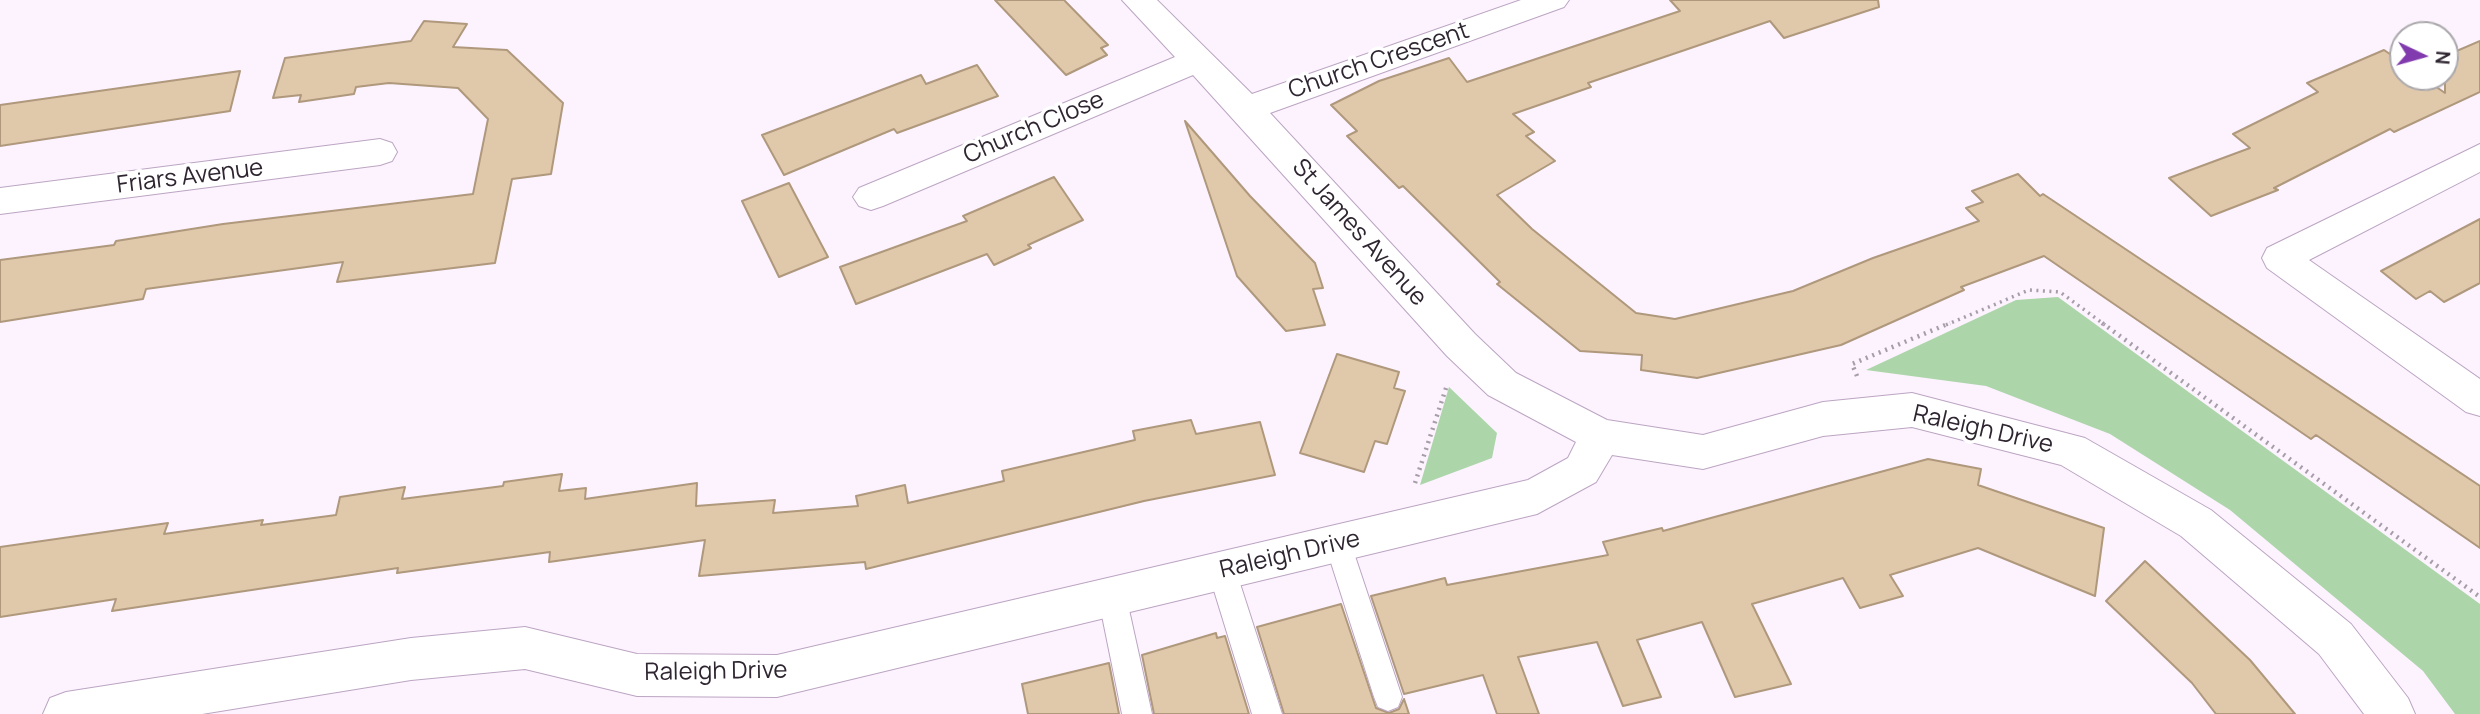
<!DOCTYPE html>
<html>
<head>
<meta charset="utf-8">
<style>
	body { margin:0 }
	#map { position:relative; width:2480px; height:714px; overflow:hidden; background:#fcf3ff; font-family:Manrope,sans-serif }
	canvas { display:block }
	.north { position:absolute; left:2389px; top:21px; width:70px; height:70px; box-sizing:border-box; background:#fff; border:2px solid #aba8ac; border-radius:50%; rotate:95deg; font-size:19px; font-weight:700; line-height:28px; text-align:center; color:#2e2530 }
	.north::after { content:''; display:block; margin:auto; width:24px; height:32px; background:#823bae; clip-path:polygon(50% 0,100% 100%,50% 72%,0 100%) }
</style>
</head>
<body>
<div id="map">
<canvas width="2480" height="714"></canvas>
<div class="north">N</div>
</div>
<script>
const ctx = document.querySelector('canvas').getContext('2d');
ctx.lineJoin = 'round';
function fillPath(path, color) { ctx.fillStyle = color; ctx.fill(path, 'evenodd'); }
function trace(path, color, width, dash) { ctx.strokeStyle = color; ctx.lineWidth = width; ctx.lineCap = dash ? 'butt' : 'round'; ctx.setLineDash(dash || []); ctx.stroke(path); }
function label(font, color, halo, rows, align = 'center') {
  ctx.font = font + ' Manrope,sans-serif'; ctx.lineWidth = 7; ctx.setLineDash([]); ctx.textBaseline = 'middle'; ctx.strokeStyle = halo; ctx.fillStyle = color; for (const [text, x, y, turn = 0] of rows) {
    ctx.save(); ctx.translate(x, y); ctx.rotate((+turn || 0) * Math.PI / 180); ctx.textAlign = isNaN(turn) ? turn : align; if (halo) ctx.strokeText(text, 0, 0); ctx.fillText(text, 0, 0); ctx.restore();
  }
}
fillPath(new Path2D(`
	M2058 297 2480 604V714H2455L2423 671 2230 510 2110 434 1986 386 1866 370 2016 300Z
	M1449 387 1497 433 1492 458 1420 485Z`), '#add5aa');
const building = new Path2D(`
	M995 0H1064L1108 45 1101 48 1107 55 1066 75Z
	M1670 0H1878L1879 7 1784 38 1770 21 1588 83 1591 87 1513 114 1534 132 1526 136 1555 161 1497 195 1532 229 1636 313 1675 319 1793 291 1873 258 1979 221 1966 208 1983 202 1972 191 2018 174 2040 196 2043 194 2480 486V548L2316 435 2311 439 2044 256 1961 287 1964 290 1841 345 1697 378 1641 370 1642 355 1580 351 1497 284 1500 282 1403 186 1399 188 1347 136 1357 131 1331 105 1379 81 1449 58 1467 82 1680 11Z
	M424 21 467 24 453 47 507 50 563 103 551 174 512 179 495 263 337 282 343 262 146 289 143 299 0 322V260L114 245 116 241 223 224 473 194 488 119 458 88 389 83 356 87 354 94 299 102 301 95 273 98 285 58 411 41Z
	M2480 41V92L2394 132 2390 129 2274 188 2278 190 2211 216 2169 178 2250 148 2233 134 2318 92 2307 83 2384 50 2403 63V77H2422L2445 93V56Z
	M977 65 998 96 897 133 894 129 784 175 762 135 921 75 926 84Z
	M240 71 230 111 0 146V105Z
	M1185 121 1250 196 1315 263 1323 288 1313 289 1325 325 1286 331 1237 276Z
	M1054 177 1083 220 1028 245 1031 248 994 265 987 254 856 304 840 267 967 221 963 216Z
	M789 183 828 257 779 277 742 201Z
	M2480 219V283L2444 302 2430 291 2416 299 2381 271Z
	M1337 354 1399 372 1394 388 1405 391 1387 444 1375 441 1364 472 1300 453Z
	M1191 420 1196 434 1260 422 1275 475 1144 501 866 569 865 562 699 576 705 540 549 562 550 552 397 573 398 568 112 611 116 599 0 617V547L168 523 164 534 263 520 261 525 336 515 340 497 405 487 402 499 503 486 504 482 562 474 559 491 586 488 585 499 697 483 696 506 775 500 773 513 858 506 856 496 905 485 908 503 1004 481 1002 471 1135 440 1133 431Z
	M1928 459 1981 469 1978 485 2104 528 2095 596 1978 548 1890 575 1903 596 1860 608 1843 578 1752 604 1791 684 1735 697 1702 622 1637 640 1661 697 1623 706 1597 642 1518 657 1539 714H1497L1483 675 1404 694 1371 596 1445 578 1447 585 1608 555 1603 542 1662 528 1663 531Z
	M2145 561 2250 660 2295 714H2216L2192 683 2106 601Z
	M1341 604 1376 708 1389 713 1399 709 1404 699 1409 714H1284L1257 627Z
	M1216 633 1217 638 1225 636 1249 714H1154L1142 655Z
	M1109 663 1119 714H1028L1022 684Z`);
fillPath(building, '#e0c8ab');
trace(building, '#af987c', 2);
const lane = new Path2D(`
	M1338 532 1348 535 1402 697 1398 707 1388 711 1378 707 1374 697 1325 544 1328 535Z
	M1222 559 1232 562 1236 571 1282 714H1252L1208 571 1212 562Z
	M1112 583 1122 587 1126 596 1152 714H1122L1098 596 1102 587Z`);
const street = new Path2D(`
	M1122 0H1157L1252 94 1521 0H1569L1564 7 1270 113 1475 334 1516 373 1607 420 1703 435 1823 402 1912 393 2085 438 2211 510 2351 624 2408 698 2415 714H2364L2319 654 2181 536 2061 465 1912 427 1823 436 1703 469 1612 455 1596 482 1537 514 777 697 637 696 525 669 411 680 202 714H43L50 698 66 692 411 638 525 627 637 654 777 655 1528 480 1568 458 1576 442 1488 395 1447 356 1193 75 883 206 871 210 859 206 853 197 859 188 1175 57Z
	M380 139 392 143 397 152 392 161 380 165 0 214V188Z
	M2480 144V172L2309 260 2480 379V416L2466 412 2267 268 2262 258 2267 248Z`);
trace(lane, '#bca5c2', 2);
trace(street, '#bca5c2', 2);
trace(new Path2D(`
	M1946 325 2029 290 2060 292 2105 325`), '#a69da9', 3.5, [2, 4.5]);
trace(new Path2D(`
	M2102 323 2480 597
	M1857 376 1852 364 1950 323
	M1415 483 1447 385`), '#a69da9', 4.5, [2, 5]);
fillPath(lane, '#fff');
fillPath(street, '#fff');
label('24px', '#2e2530', '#fff', [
	["Church Crescent",1379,61,-19],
	["Church Close",1034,128,-23],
	["Friars Avenue",190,177,-7],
	["St James Avenue",1359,233,48],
	["Raleigh Drive",1983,430,13],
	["Raleigh Drive",1290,555,-13],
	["Raleigh Drive",716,672,-1]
]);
</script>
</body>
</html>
